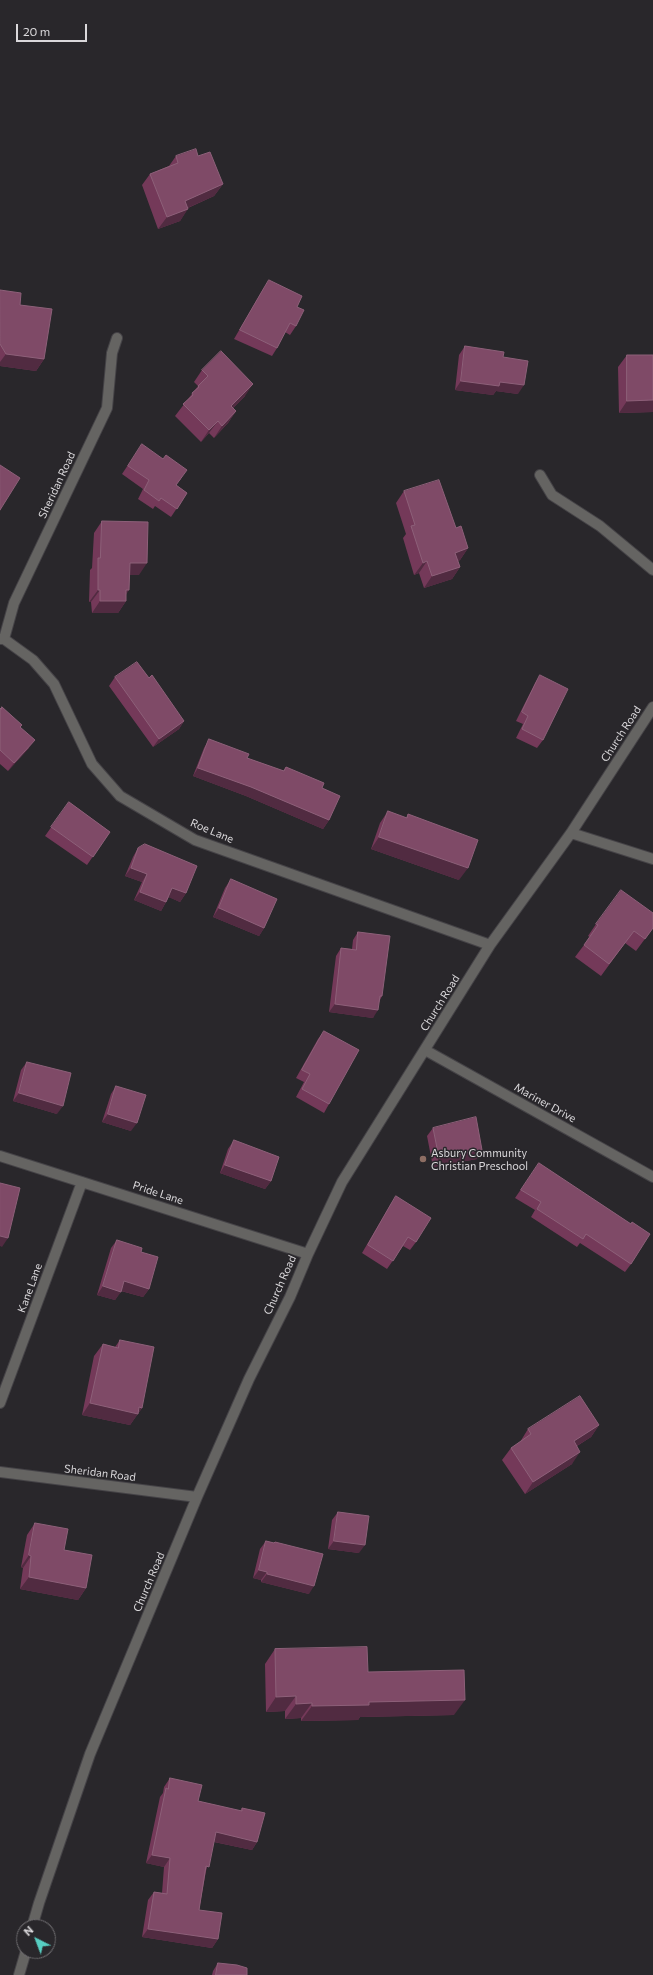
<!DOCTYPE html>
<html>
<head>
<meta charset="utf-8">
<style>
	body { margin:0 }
	#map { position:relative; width:653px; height:1975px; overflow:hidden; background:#29272b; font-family:Commissioner,sans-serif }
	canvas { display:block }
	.north { position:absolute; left:16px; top:1919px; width:40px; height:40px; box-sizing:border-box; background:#29272b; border:1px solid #706e71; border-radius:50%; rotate:318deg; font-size:11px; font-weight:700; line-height:16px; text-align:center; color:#dad8db }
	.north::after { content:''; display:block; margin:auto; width:14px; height:18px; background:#57cec2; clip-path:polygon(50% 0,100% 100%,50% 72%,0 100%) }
	.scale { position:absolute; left:16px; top:24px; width:71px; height:18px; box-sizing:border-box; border:2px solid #dad8db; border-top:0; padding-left:5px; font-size:12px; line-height:14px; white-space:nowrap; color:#dad8db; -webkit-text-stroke:3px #29272b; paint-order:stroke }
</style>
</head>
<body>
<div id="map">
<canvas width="653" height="1975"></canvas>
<div class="north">N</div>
<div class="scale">20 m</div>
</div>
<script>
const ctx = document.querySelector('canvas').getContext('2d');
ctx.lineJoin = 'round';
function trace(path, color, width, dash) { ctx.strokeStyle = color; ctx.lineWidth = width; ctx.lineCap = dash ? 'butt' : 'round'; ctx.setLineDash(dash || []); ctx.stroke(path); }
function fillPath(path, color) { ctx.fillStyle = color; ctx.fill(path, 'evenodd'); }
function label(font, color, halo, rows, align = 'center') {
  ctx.font = font + ' Commissioner,sans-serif'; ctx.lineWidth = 3; ctx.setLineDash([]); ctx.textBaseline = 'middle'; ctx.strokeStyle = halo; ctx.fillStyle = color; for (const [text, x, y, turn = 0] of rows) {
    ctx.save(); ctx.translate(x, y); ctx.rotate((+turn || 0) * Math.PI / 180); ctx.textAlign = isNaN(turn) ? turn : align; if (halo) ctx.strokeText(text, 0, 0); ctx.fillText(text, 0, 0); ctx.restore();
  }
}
const minor = new Path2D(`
	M540 475 552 495 600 526 653 570
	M0 639H4L33 660 54 684 92 764 120 796 195 840 490 945
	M4 639 14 603 107 408 112 353 117 338
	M571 833 653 859
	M425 1050 653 1177
	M0 1156 308 1254
	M0 1403 82 1182
	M0 1472 197 1497
	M32 1927 39 1903 90 1754 197 1497 249 1379 290 1297 308 1254 342 1182 490 945 571 833 653 707
	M19 1975 26 1951`);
trace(minor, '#454347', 12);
trace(minor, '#656462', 10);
fillPath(new Path2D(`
	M176 156H198L223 184 214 196 188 208 180 221 158 229 142 185 150 174 169 166Z
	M269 280 297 307 296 326 290 335 285 332 277 348 272 356 234 339 263 289Z
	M0 290 20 305 44 359 36 371 0 366Z
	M465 346 503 357 518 394 496 391 493 395 455 390 459 355Z
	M627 355 653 412 619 413 618 367Z
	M202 370 245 396 233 408 236 411 228 423 214 438 209 433 201 442 175 416 198 386 194 382Z
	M142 444 181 479 176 485 187 493 171 517 155 506 153 509 138 499 143 489 122 474Z
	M404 491 456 528 468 548 460 560 458 561 460 567 452 579 424 588 419 573 414 575 403 538 406 534 396 503Z
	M102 521 139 575H130L126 595V601L118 613H92L91 602H89L90 570 92 568 94 533Z
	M540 675 543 740 537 748 516 738 523 724 516 721 535 683Z
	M115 677 149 678 184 721 179 729 153 747 109 686Z
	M0 708 20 727 29 748 8 771 0 764Z
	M209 739 247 758 283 771 286 767 322 788 329 820 323 829 246 796 193 776 204 748Z
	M69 802 110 832 87 865 45 836Z
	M388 811 406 818 408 814 459 880 371 849 380 823Z
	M138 848 186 893 180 902 169 897 166 902 161 911 134 900 142 882 125 876 133 857Z
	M231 879 264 928 259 936 213 917 225 888Z
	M596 924 653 928 636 951 625 943 601 976 575 957 590 937 588 936Z
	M358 932 382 996 380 1000 373 1018 329 1012 336 956 341 948 352 949 353 940Z
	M324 1031 329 1104 324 1113 296 1097 304 1082 296 1078 318 1039Z
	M27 1062 57 1114 13 1101 21 1070Z
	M116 1086 131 1131 102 1122 111 1094Z
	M433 1128 477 1159 433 1167 427 1136Z
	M234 1140 271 1181 265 1189 220 1173 228 1149Z
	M539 1163 631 1264 625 1272 580 1243 577 1247 531 1217 535 1210 515 1198Z
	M396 1196 416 1242 410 1250 403 1246 387 1269 362 1253 390 1205Z
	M117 1240 141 1252 149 1289 143 1297 121 1291 115 1300 97 1295 111 1248Z
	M120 1340 142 1408 130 1425 82 1415 94 1356 103 1344 115 1347Z
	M599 1425 591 1437 577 1446 572 1464 525 1494 502 1460 511 1448 520 1442 528 1429Z
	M338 1512 359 1553 328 1549 332 1520Z
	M35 1523 64 1550 86 1588 78 1600 20 1589 23 1568 21 1567 27 1535Z
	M266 1541 274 1543 275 1542 309 1594 261 1582V1580L253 1578 260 1549Z
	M275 1649 368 1672 454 1715 360 1717 358 1720 301 1721V1718L285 1719V1711L266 1712 265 1664Z
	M170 1778 198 1801 240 1811 242 1808 257 1842 252 1850 214 1842 206 1871 199 1910 218 1939 212 1948 142 1937 148 1900 154 1892 162 1893 164 1867 146 1863 160 1797 163 1793 164 1787Z
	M218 1963 247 1975H212L213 1971Z`), '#743959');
fillPath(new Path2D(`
	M223 184 214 196 176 213 185 201Z
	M188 209 180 221 158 229 167 217Z
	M6 354 44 359 36 371 0 366V362Z
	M461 381 500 382 524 385 518 394 496 391 493 395 455 390Z
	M253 384 245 396 223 418 231 406Z
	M653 400V412L619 413 627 401Z
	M236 411 228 423 214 438 222 426Z
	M218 421 209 433 201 442 209 430Z
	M468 548 460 560 447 565 455 553Z
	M427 561 419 573 414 575 423 563Z
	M130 563H147L139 575H121Z
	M460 567 452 579 424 588 432 576Z
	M98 590H100L91 602H89Z
	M126 590H129L122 601H126L118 613H92L100 601Z
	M184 721 179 729 153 747 159 739Z
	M35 740 29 748 8 771 14 763Z
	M198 768 251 787 329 820 323 829 246 796 193 776Z
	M379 837 468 868 459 880 371 849Z
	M131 868 147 874 142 882 125 876Z
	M172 888 186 893 180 902 166 896Z
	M140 892 166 902 161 911 134 900Z
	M219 908 264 928 259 936 213 917Z
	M335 1004 378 1010 373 1018 329 1012Z
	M19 1093 63 1106 57 1114 13 1101Z
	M108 1114 137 1123 131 1131 102 1122Z
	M482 1150 477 1159 433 1167 439 1158Z
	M225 1165 271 1181 265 1189 220 1173Z
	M0 1236 8 1238 2 1247 0 1246Z
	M124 1281 149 1289 143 1297 118 1290Z
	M103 1286 121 1292 115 1300 97 1295Z
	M90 1403 139 1407 142 1408 130 1425 82 1415Z
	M599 1425 591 1437 565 1453 574 1441Z
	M580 1452 572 1464 525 1494 533 1482Z
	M334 1541 365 1545 359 1553 328 1549Z
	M29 1555 31 1556 23 1568 21 1567Z
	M259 1570 267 1572 261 1580 253 1578Z
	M267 1574 314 1586 309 1594 261 1582Z
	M29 1577 86 1588 78 1600 20 1589Z
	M296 1696 285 1711 266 1712 276 1697Z
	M465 1700 454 1715 360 1717 358 1720 301 1721 312 1706 369 1702Z
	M312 1703 301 1718 285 1719 296 1704Z
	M216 1832 257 1842 252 1850 210 1841Z
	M152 1855 170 1858 164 1867 146 1863Z
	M148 1929 218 1939 212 1948 142 1937Z`), '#512b41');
const building = new Path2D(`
	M196 149 198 156 210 152 223 184 185 201 188 209 167 217 150 174 178 163 176 156Z
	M269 280 302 296 297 307 304 310 296 326 290 323 277 348 240 330Z
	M0 290 21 293 20 305 52 309 44 359 6 354 0 344Z
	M465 346 504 352 503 357 528 361 524 385 500 382 499 386 461 381Z
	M221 351 253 384 231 406 236 411 222 426 218 421 209 430 183 404 193 395 192 393 199 387 198 386 208 376 202 370Z
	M627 355H653V400L627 401Z
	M142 444 163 459 166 455 187 470 176 485 187 493 177 509 161 498 159 501 144 490 149 480 128 466Z
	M0 465 20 478 0 510Z
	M439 480 456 528 461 526 468 548 455 553 460 567 432 576 427 561 423 563 411 526 415 525 404 491Z
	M102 521 148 522 147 563H130L129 590H126V601H100V590H98V558H100Z
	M137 662 149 678 152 675 184 721 159 739 115 677Z
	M540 675 568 689 543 740 522 729 528 716 522 712Z
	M2 707 22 725 20 727 35 740 14 763 0 750V708L1 709Z
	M209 739 249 754 247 758 284 771 286 767 324 783 322 788 340 796 329 820 251 787 198 768Z
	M69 802 110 832 93 857 51 827Z
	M388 811 407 818 408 814 478 840 468 868 379 837Z
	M145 844 197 866 186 893 172 888 166 902 140 892 147 874 131 868 138 848Z
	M231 879 277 899 264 928 219 908Z
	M621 890 653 913V928L645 939 634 931 609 964 584 945 598 925 596 924Z
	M358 932 390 936 382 996H380L378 1010 335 1004 341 948 356 950Z
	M324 1031 359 1050 329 1104 302 1089 310 1074 302 1070Z
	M27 1062 71 1073 63 1106 19 1093Z
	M116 1086 146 1095 137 1123 108 1114Z
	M476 1117 482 1150 439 1158 433 1128Z
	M234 1140 279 1157 271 1181 225 1165Z
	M539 1163 631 1224 632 1222 650 1234 631 1264 586 1234 583 1239 537 1209 541 1202 521 1190Z
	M0 1183 20 1188 8 1238 0 1236Z
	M396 1196 431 1218 416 1242 408 1237 393 1261 368 1245Z
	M117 1240 142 1248 141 1252 158 1257 149 1289 124 1281 121 1292 103 1286Z
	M120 1340 154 1347 142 1408 139 1407 138 1414 90 1403 103 1344 118 1348Z
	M580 1396 599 1425 574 1441 580 1452 533 1482 511 1448 531 1434 528 1429Z
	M338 1512 369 1516 365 1545 334 1541Z
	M35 1523 68 1529 64 1550 92 1555 86 1588 29 1577 31 1556 29 1555Z
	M266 1541 274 1543 275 1542 323 1554 314 1586 267 1574V1572L259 1570Z
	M367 1647 368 1672 464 1670 465 1700 369 1702V1705L312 1706V1703L296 1704V1696L276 1697 275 1649Z
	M170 1778 202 1785 198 1801 242 1811V1808L265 1813 257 1842 216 1832 209 1867 206 1866 199 1910 222 1913 218 1939 148 1929 154 1892 167 1894 170 1858 152 1855 166 1788 168 1789Z
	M218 1963 237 1965 247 1968V1975H216Z`);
fillPath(building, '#7f4a67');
trace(building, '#8d6079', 1);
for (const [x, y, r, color] of [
	[423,1159,4,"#8d6e63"]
]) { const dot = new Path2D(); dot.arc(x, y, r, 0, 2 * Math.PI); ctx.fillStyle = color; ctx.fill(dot); trace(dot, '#29272b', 1.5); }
label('11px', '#dad8db', '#29272b', [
	["Sheridan Road",57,485,-65],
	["Church Road",621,734,-57],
	["Roe Lane",212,831,23],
	["Church Road",440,1003,-58],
	["Mariner Drive",545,1103,29],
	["Pride Lane",158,1193,18],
	["Church Road",280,1285,-66],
	["Kane Lane",30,1288,-70],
	["Sheridan Road",100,1473,7],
	["Church Road",149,1582,-67]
]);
label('11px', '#dad8db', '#29272b', [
	["Asbury Community",431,1153],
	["Christian Preschool",431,1166]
], 'left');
</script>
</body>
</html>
